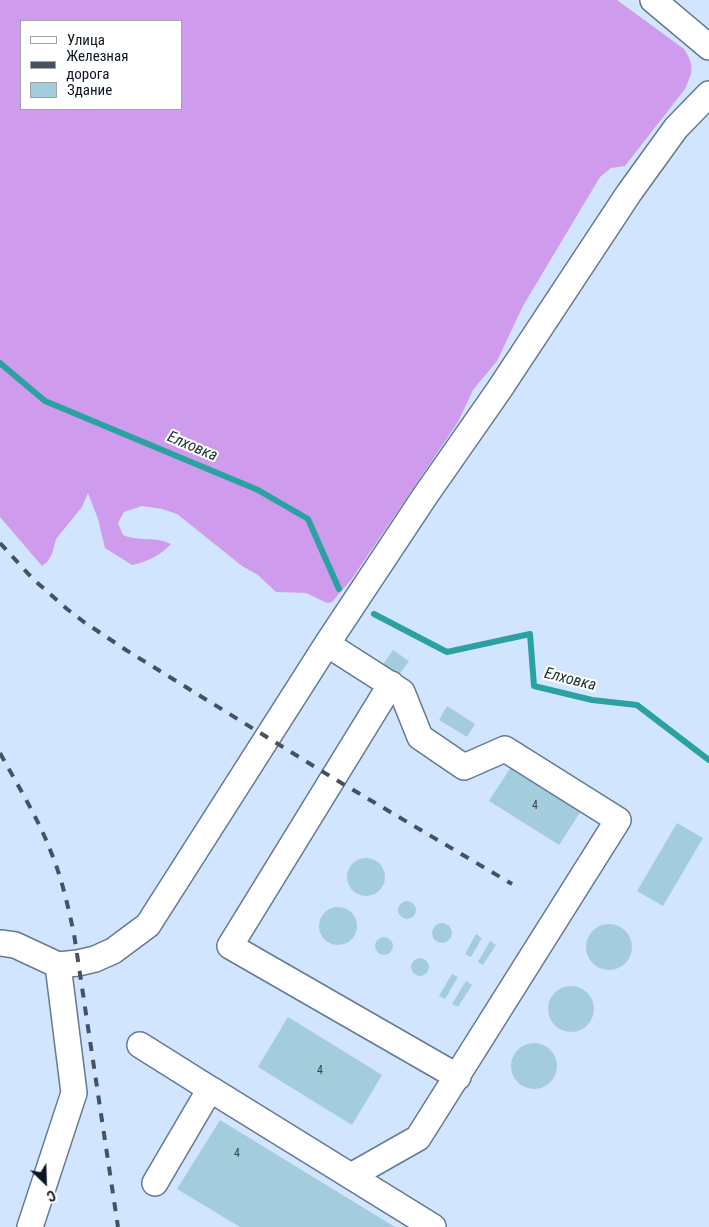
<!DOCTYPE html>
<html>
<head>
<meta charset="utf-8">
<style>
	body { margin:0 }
	#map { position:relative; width:709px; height:1227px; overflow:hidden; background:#d2e5fe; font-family:"Roboto Condensed",sans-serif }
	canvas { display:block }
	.legend { position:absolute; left:20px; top:20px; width:162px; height:90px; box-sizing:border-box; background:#fff; border:1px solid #9fa2a6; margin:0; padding:6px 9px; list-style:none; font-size:15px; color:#0e1621 }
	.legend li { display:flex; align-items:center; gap:10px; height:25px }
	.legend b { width:25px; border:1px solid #9fa2a6 }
	.north { position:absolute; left:20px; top:1157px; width:50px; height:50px; -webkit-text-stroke:4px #fff; paint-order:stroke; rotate:156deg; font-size:14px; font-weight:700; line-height:20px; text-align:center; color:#0e1621 }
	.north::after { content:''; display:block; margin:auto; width:18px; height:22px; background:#0e1621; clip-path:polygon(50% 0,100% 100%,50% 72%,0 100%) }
</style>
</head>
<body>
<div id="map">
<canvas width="709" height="1227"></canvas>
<ul class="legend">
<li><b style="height:6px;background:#fff"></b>Улица</li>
<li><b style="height:6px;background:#475261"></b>Железная дорога</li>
<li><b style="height:14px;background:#a3ccdd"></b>Здание</li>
</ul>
<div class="north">С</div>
</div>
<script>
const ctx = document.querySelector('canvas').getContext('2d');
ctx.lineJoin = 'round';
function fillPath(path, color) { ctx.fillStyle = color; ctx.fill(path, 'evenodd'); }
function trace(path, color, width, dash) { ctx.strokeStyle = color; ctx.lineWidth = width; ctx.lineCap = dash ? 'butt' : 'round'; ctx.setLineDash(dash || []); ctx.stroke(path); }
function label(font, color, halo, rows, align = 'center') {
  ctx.font = font + ' "Roboto Condensed",sans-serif'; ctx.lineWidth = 4; ctx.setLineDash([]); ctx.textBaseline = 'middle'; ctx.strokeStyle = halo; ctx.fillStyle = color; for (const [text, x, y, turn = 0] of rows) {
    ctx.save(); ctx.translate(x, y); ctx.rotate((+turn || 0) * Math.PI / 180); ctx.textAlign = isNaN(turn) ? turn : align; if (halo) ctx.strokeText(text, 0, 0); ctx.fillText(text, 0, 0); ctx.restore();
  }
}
fillPath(new Path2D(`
	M0 0H617L684 49C695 66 693 71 685 89L625 166 611 168 600 177 523 306 497 361 473 390 458 422 351 580 332 602 327 603 306 593 276 592 258 575 242 566 177 514 162 509 142 506 124 512 118 523 123 535C140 542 155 536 171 544 161 555 147 562 132 565L105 548 98 519 88 493 82 507 56 539 52 554 48 561 42 566 0 517ZM21 21H181V109H21Z`), '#cf9bec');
trace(new Path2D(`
	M0 363 45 401 258 490 308 519 339 589
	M374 614 447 652 530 634 534 686 592 700 637 705 709 760`), '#2ba2a2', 6);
fillPath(new Path2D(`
	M393 650 409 661 398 676 382 666Z
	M447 706 475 724 467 737 439 720Z
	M511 767 581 811 559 845 489 801Z
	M677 823 703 838 663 906 637 891Z
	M347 877a19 19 0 1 1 38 0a19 19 0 1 1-38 0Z
	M398 910a9 9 0 1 1 18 0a9 9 0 1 1-18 0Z
	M319 926a19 19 0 1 1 38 0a19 19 0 1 1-38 0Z
	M432 933a10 10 0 1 1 20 0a10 10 0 1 1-20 0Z
	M586 947a23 23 0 1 1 46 0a23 23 0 1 1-46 0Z
	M476 934 482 938 471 957 465 954Z
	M375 946a9 9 0 1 1 18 0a9 9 0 1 1-18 0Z
	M490 941 496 945 483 965 478 962Z
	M411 967a9 9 0 1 1 18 0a9 9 0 1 1-18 0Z
	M452 974 458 977 445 999 439 996Z
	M466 981 472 985 458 1007 452 1004Z
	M548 1009a23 23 0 1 1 46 0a23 23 0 1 1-46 0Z
	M288 1017 382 1075 352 1125 258 1067Z
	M511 1066a23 23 0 1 1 46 0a23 23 0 1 1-46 0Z
	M220 1120 395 1227H240L177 1189Z`), '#a3ccdd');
const minor = new Path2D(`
	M653 0 709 47
	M327 644 402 692 420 737 464 767 505 749 618 820 418 1138 351 1176
	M391 684 230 946 458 1077
	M0 943 15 945 58 965 78 963 95 959 113 951 148 925 327 644 425 496 499 390 629 193 676 128 709 94
	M140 1045 210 1089
	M155 1183 210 1089 433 1227
	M30 1227 74 1093 58 965`);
trace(minor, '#637994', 28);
trace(minor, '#fff', 25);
trace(new Path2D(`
	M0 543 33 579 67 609 84 622 126 650 333 778 512 884
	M0 753C18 786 38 818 51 852 62 879 68 906 74 934L118 1227`), '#475261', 4, [9, 9]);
label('12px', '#334450', null, [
	["4",535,806],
	["4",320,1071],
	["4",237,1154]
]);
label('italic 16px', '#1b3433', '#fff', [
	["Елховка",192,447,23],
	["Елховка",570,680,14]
]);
</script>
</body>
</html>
